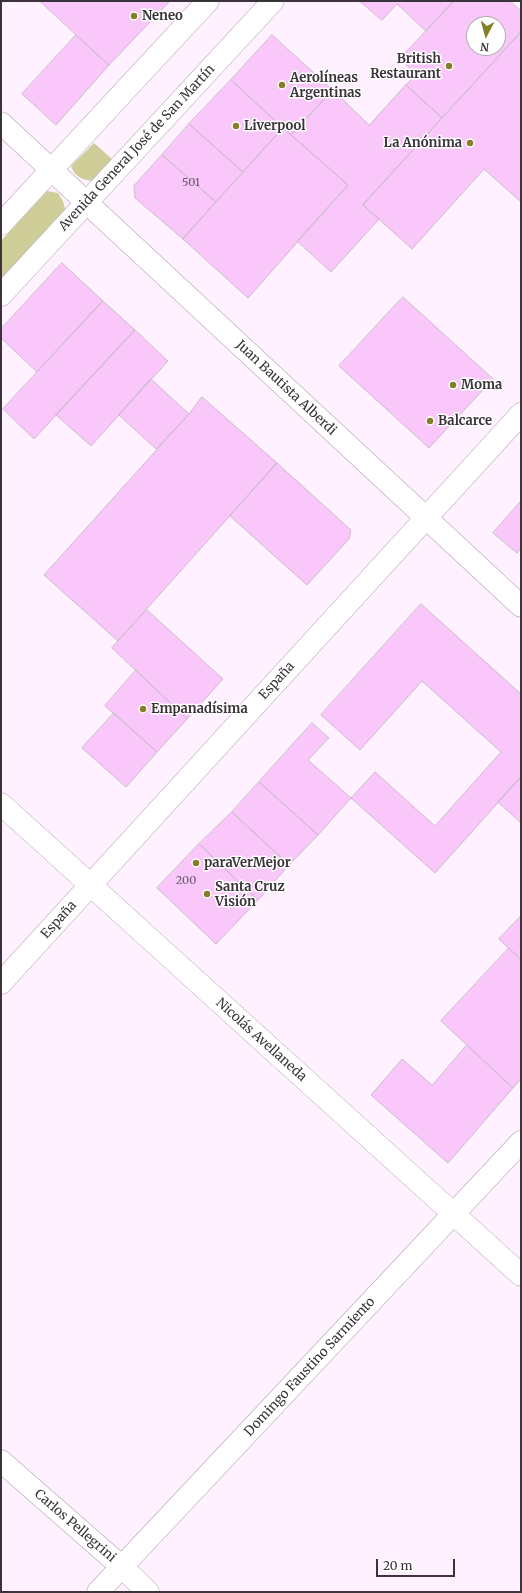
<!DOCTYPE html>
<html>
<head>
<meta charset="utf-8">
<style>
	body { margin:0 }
	#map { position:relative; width:522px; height:1593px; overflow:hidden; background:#fff1ff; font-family:Merriweather,serif }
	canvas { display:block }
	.frame { position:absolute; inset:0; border:2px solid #3a343a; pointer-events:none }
	.north { position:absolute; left:466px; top:16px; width:40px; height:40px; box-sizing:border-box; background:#fff; border:1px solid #b0aeb0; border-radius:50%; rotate:186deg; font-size:11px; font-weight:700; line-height:16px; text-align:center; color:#3a343a }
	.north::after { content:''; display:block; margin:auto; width:14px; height:18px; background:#858027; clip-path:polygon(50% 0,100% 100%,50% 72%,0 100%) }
	.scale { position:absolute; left:376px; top:1559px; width:79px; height:18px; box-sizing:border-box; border:2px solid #3a343a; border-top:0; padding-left:5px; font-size:12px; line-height:14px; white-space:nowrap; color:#3a343a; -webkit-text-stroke:3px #fff; paint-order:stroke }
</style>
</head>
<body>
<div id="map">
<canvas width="522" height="1593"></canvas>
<div class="frame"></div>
<div class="north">N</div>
<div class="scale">20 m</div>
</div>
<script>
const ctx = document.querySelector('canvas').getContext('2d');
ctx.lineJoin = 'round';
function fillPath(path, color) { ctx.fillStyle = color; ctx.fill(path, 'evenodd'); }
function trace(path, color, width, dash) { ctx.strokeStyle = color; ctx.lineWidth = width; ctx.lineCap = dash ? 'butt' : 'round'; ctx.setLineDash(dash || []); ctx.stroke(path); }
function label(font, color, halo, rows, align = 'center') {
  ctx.font = font + ' Merriweather,serif'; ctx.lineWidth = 3; ctx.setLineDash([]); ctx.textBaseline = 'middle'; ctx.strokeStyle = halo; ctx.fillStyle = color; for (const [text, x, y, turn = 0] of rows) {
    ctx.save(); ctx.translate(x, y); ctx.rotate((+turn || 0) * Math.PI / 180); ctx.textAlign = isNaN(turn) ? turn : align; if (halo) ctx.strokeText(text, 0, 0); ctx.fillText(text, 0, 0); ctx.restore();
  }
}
fillPath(new Path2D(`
	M94 143 113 160 93 181C82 180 75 177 71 166Z
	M47 191 58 193 63 201 65 209 1 279V241Z`), '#d0ce98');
const building = new Path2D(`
	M40 1H170L109 65Z
	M360 1H454L426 31 397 4 382 20Z
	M454 1H510L521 11V32L442 118 406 85 416 74 400 59ZM474 24H498V48H474Z
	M521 32V202L484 169 412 249 363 205Z
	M76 35 109 65 56 125 22 94Z
	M272 35 333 90 291 135 231 80Z
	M231 80 283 128 243 172 189 124Z
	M406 85 442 118 363 205 379 219 331 272 297 241 348 185 291 135 333 90 369 125Z
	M189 124 243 172 216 202 162 155Z
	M283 128 348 185 248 298 183 239Z
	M162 155 216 202 183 239 135 198 134 186Z
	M62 263 103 301 37 372 1 338V329Z
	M403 297 493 379 429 448 339 366Z
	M103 301 135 330 34 439 3 409Z
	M135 330 168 361 91 446 56 415Z
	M151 379 189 414 156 449 119 415Z
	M202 397 277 463 118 641 44 575 189 414Z
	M277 463 351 530 349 539 307 585 230 516Z
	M521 501V548L517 553 493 533Z
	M421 604 521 694V777L435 873 351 798 375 772 435 826 501 752 422 681 360 750 321 715Z
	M147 610 223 679 187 719 112 648Z
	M136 670 187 719 157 752 105 706Z
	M114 713 157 752 126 787 82 748Z
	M312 723 329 738 308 760 351 798 318 835 259 782Z
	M521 777V823L498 802Z
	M259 782 318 835 289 865 232 812Z
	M232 812 289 865 258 900 199 844Z
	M199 844 258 900 216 944 157 888Z
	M521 916V960L499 939Z
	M509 948 521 960V1079L513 1088 441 1021Z
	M467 1045 513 1088 448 1163 371 1095 402 1059 432 1085Z`);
fillPath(building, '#f9c7fa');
trace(building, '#cbbbcb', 1);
const street = new Path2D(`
	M1 123 521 606
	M1 804 521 1275
	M1 983 521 414
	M1 1461 122 1567 148 1592
	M98 1592 521 1142`);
const primary = new Path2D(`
	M1 224 208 1
	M1 295 273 1`);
trace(street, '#b0a0b0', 23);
trace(primary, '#b0a0b0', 23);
trace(street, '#fff', 22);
trace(primary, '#fff', 22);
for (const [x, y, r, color] of [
	[134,16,4,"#858027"],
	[449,66,4,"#858027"],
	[282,85,4,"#858027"],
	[236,126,4,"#858027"],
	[470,143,4,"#858027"],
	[453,385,4,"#858027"],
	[430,421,4,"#858027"],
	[143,709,4,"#858027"],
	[196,863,4,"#858027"],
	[207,894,4,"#858027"]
]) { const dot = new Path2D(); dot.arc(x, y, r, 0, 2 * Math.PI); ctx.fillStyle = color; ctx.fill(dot); trace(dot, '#fff', 1.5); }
label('11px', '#6a596a', null, [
	["501",191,183],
	["200",186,881]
]);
label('bold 13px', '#3a343a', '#fff', [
	["Neneo",142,16],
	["British",441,59,"right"],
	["Restaurant",441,74,"right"],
	["Aerolíneas",290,78],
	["Argentinas",290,93],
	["Liverpool",244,126],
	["La Anónima",462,143,"right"],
	["Moma",461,385],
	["Balcarce",438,421],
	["Empanadísima",151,709],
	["paraVerMejor",204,863],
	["Santa Cruz",215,887],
	["Visión",215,902]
], 'left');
label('13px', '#3a343a', '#fff', [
	["Avenida General José de San Martín",137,148,-47],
	["Juan Bautista Alberdi",286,388,43],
	["España",277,681,-48],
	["España",59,920,-48],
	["Nicolás Avellaneda",261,1040,42],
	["Domingo Faustino Sarmiento",310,1367,-47],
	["Carlos Pellegrini",75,1526,41]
]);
</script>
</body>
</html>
